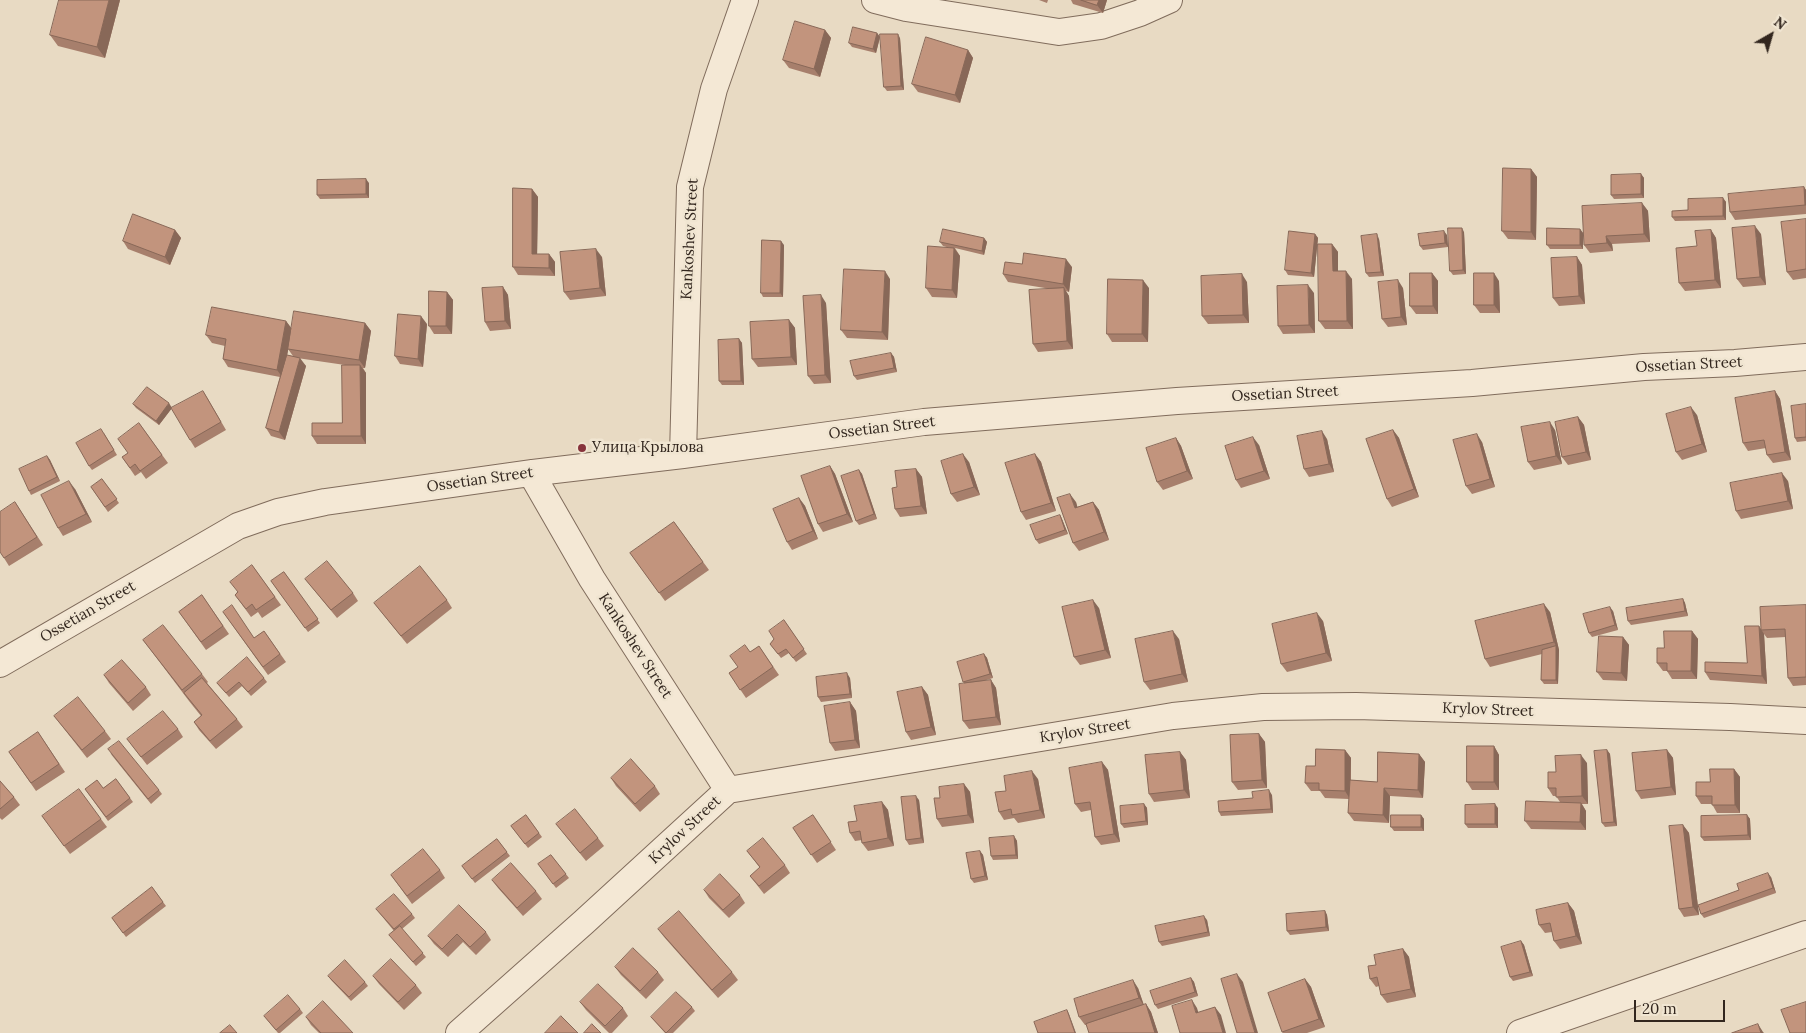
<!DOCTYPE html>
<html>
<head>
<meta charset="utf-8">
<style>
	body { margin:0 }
	#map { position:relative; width:1806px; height:1033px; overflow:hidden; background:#e8dac3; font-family:Lora,serif }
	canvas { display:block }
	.north { position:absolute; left:1746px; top:10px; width:50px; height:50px; -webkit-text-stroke:4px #f0e5d1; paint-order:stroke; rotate:38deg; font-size:14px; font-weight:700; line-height:20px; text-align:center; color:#32261e }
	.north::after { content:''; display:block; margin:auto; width:18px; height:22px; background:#32261e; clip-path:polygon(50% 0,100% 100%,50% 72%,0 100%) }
	.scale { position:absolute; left:1634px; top:1000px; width:91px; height:22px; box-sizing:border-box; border:2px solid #32261e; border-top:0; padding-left:6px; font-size:15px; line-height:18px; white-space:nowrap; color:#32261e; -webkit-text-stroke:4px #f0e5d1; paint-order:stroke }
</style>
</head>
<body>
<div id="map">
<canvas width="1806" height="1033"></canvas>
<div class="north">N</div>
<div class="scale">20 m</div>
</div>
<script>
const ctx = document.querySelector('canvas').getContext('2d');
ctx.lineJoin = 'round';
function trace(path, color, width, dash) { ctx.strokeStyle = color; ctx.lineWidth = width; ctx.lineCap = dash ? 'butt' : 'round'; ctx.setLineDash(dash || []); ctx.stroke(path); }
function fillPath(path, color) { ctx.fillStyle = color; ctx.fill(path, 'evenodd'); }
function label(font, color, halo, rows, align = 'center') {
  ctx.font = font + ' Lora,serif'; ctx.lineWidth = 5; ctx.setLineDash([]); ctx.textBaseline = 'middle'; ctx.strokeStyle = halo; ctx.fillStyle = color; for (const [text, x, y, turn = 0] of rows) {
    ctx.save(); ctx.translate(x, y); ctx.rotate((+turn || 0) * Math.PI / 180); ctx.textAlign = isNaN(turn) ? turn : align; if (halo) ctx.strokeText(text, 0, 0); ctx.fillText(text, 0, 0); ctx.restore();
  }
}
const minor = new Path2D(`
	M875 0 906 8 1059 32 1101 26 1140 13 1169 0
	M683 455 690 187 714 89 745 0
	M531 473 592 579 728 790
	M0 664 238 526 278 512 325 502 531 473 683 455 924 422 1177 401 1472 383 1644 367 1735 363 1806 357
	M459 1033 584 922 728 790 1173 716 1263 707 1356 706 1730 717 1806 721
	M1520 1033 1806 934`);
trace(minor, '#806c5c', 28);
trace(minor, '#f4e8d5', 26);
fillPath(new Path2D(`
	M120 0 105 58 58 46 50 35Z
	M1039 0H1048L1047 3Z
	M1071 0H1107L1103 13 1073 4Z
	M825 30 831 38 820 77 789 68 783 60Z
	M877 33 880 37 876 53 852 47 849 43Z
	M900 38 904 90 887 91 884 87Z
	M968 50 973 58 960 103 918 92 912 84Z
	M1531 169 1537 177 1536 240 1508 239 1502 231Z
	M1641 174 1644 178V198L1614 199 1611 195Z
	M369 183V198L320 199 317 195Z
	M1804 187 1806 190V214L1735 220 1730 212Z
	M532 189 538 197 537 254H549L555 262V276L518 275 513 267Z
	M1723 198 1726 202V220L1675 221 1672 217 1688 210Z
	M1642 203 1648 211 1650 242 1612 244 1613 251 1590 253 1584 245Z
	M1806 219V278L1793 280 1787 272Z
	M1580 229 1583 233V249H1550L1547 245Z
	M175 230 181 238 170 265 128 249 123 241Z
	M1711 230 1716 238 1721 288 1685 291 1679 283 1697 246Z
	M1464 232 1466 274 1453 275 1450 271Z
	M1315 234 1318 238 1314 277 1288 275 1285 270Z
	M1761 234 1766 285 1743 287 1737 279Z
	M1447 235 1448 247 1423 250 1420 246Z
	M984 238 987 242 984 255 955 248 960 256 957 298 932 297 926 288 950 248 943 246 940 242Z
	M1379 239 1384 276 1369 277 1366 273Z
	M1332 244 1338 252V271L1352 279 1353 329H1325L1319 321Z
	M784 245 783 297H763L761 293Z
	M602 257 606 296 570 300 564 292Z
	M1577 257 1582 265 1585 304 1559 306 1553 298Z
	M1022 264 1072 267 1069 292 1066 291 1069 296 1073 349 1038 352 1033 344 1051 289 1008 282 1003 274Z
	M1432 273 1438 281V314H1416L1410 306Z
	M890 279 888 340 847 338 841 330Z
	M1499 281 1500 313H1480L1474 305Z
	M1247 282 1249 323 1208 324 1202 316Z
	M503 287 508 295 511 329 490 331 485 322Z
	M1149 288 1148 342H1112L1107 334Z
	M1403 288 1407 325 1388 327 1382 319Z
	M447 292 453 300 452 334H434L429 326Z
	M1314 293 1315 333 1283 334 1278 326Z
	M826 303 831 383 814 384 808 376Z
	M789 320 795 328 797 365 758 367 752 359Z
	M286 321 291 328 365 323 371 331 365 368H363L366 373V444H317L312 436 342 423 345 365 297 358 306 366 285 440 271 436 266 428 280 377 228 367 223 359 225 346 212 343 206 335ZM288 349 293 356 287 355Z
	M427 324 423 367 400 364 395 356Z
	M739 339 742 343 744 385H722L719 381Z
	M891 353 894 357 897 372 857 380 854 376Z
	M203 391 208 399 226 430 195 448 190 440Z
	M1775 391 1780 399 1791 460 1773 463 1767 455 1766 448 1748 451 1743 443Z
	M133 404 172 408 159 425 136 408Z
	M1806 404V441L1797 442 1795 438Z
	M1697 415 1707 452 1682 460 1676 452Z
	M1578 417 1584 425 1591 460 1568 465 1562 457Z
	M139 423 168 463 146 479 141 472 135 476 122 457 128 453Z
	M1393 430 1399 438 1419 497 1392 507 1387 499Z
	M1555 430 1562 464 1534 470 1528 462Z
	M104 433 117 455 92 470 89 466Z
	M1176 438 1181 446 1193 479 1163 490 1157 482Z
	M1327 439 1334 472 1309 477 1304 469Z
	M1482 442 1495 487 1472 494 1466 486Z
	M1259 445 1270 479 1241 488 1236 480Z
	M1035 454 1041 462 1056 511 1026 520 1021 512Z
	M47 456 50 460 60 481 31 495 29 491Z
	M969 462 980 495 957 502 951 494Z
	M830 466 835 474 853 522 823 532 818 524Z
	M916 469 922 477 927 514 900 517 895 509Z
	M859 470 862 474 877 519 859 525 856 521Z
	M102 479 119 503 108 512 91 487Z
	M1788 481 1793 509 1741 519 1736 511Z
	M75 489 92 522 63 536 58 528Z
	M799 498 805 506 818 539 792 550 787 542Z
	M15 502 43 545 9 566 4 558Z
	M1076 502 1077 507 1093 502 1099 510 1109 540 1079 551 1073 543Z
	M1060 515 1062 519 1068 534 1039 544 1036 540Z
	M674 522 709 570 665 601 630 553Z
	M252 565 281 605 262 618 258 612 251 617 235 595 237 592Z
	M284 572 320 623 308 632 271 581Z
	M305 579 353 593 358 601 337 618Z
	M202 595 229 634 206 650 179 612Z
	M1683 599 1685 603 1688 616 1631 625 1628 621Z
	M447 600 452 608 407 644 374 603Z
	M1806 605V685L1793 686 1788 678 1786 637 1767 638 1764 634 1767 684 1710 680 1705 672 1747 663 1759 626 1761 630Z
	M1099 608 1111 658 1080 665 1074 657Z
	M1613 611 1618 630 1592 637 1589 633Z
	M223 612 254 638 264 631 286 662 268 675Z
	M1550 612 1559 650 1558 684H1544L1541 680 1542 654 1490 667 1485 659Z
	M784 620 807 654 796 662 789 653 781 658 770 644 774 639Z
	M1323 621 1332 661 1287 672 1281 664Z
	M1692 631 1698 639 1697 679H1672L1667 671H1663L1657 663 1664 648Z
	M1623 637 1629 645 1627 681 1603 680 1597 672Z
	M1179 639 1188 682 1150 690 1144 682Z
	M143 640 202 674 208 682 207 683 237 719 243 727 216 749 199 730 194 722 201 716 189 701Z
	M759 646 779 675 746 698 729 673 738 667 750 652Z
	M984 654 987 658 993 678 983 681 991 680 996 688 1001 725 969 729 963 721 964 683 963 682Z
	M104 675 146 687 151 695 133 711 109 683Z
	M264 678 267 682 251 696 242 686 229 697 217 683Z
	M850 678 852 698 821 702 818 697Z
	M922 687 928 695 936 735 911 740 906 732Z
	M850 702 856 711 860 748 835 751 830 743Z
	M54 716 105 731 111 739 87 758Z
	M178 729 183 737 147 765 127 739Z
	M38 732 65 772 36 791 9 752Z
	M1259 734 1265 742 1267 788 1238 790 1232 782Z
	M1494 746 1499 755V790H1472L1467 782Z
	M1345 750 1351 758V780L1377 782 1419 754 1425 762 1423 798 1390 796 1389 823 1354 821 1348 813 1349 799 1325 798 1320 791H1311L1305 783 1315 766Z
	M1607 750 1610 754 1617 826 1605 827 1602 823Z
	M1667 750 1673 758 1676 795 1641 799 1636 791Z
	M1180 752 1186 760 1190 798 1154 802 1149 794Z
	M110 753 159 790 162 794 151 804Z
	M1102 762 1108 770 1120 842 1101 845 1095 837 1091 810 1081 812 1075 804Z
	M1587 763 1588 804H1582L1586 811V830L1531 829 1525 821 1560 802 1556 796H1553L1548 788 1556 772Z
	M1734 769 1740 777V813H1717L1712 804H1701L1696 796 1710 782Z
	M611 778 655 786 660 794 640 812 616 786Z
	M116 779 133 802 108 821 85 789 103 788Z
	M1038 779 1045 818 1018 823 1014 818 1004 820 999 812Z
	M0 781 14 797 20 805 2 820 0 818Z
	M964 784 970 792 974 823 942 827 937 819 940 798Z
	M1272 795 1273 813 1221 816 1219 812 1253 798Z
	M919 800 924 843 909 845 906 840Z
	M882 802 888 810 894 846 868 851 862 843V840L855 841 850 833 857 821Z
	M1144 804 1147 808 1148 825 1124 828 1121 824Z
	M1498 808V828H1468L1465 824Z
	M526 815 542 837 528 848 511 826Z
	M813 815 836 850 817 863 793 828Z
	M1421 815 1424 819V831H1394L1391 827Z
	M1747 815 1750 819 1751 840 1704 841 1701 837Z
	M42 816 101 819 107 827 70 854Z
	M556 824 598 838 604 846 586 861Z
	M1683 825 1689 833 1699 915 1684 917 1679 909Z
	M1014 836 1017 841 1018 859 993 860 991 856Z
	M497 839 510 856 475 883 462 866Z
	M747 851 785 865 790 873 764 894 750 876 760 868Z
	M980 851 983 855 988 880 974 883 971 879Z
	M551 855 569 878 556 888 538 864Z
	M440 870 445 878 412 904 391 875Z
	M1771 877 1776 893 1704 918 1701 914 1739 890Z
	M492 880 536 891 542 899 523 916 498 888Z
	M152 887 166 906 126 937 112 918Z
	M704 890 740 895 745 903 729 918 709 898Z
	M1568 903 1574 911 1582 944 1560 949 1554 941 1552 932 1545 933 1539 925Z
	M376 909 412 914 415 918 402 929 426 957 416 966 389 935 394 931Z
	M1325 911 1327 915 1329 931 1290 935 1287 931Z
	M1207 920 1210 936 1162 946 1159 942Z
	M658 929 732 972 738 980 718 998 664 937Z
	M486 932 491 940 476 955 463 942 448 957 434 944 428 936Z
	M1521 941 1524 945 1533 976 1513 981 1510 977Z
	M1403 949 1409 957 1416 997 1387 1003 1381 995 1379 986 1376 987 1370 979 1376 965Z
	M615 967 658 972 664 980 646 999 621 975Z
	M328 976 365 982 368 986 351 1001 331 980Z
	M373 976 416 985 422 993 404 1010 379 984Z
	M1191 978 1194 982 1198 996 1158 1009 1155 1005Z
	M1305 979 1311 987 1325 1027 1307 1033H1283L1282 1032Z
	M1138 988 1144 1005 1146 1004 1151 1012 1158 1033H1089L1087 1025H1085L1079 1017Z
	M580 1002 623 1008 628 1016 612 1033H609L586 1010Z
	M692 1007 695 1011 673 1033H665L651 1017Z
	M300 1009 303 1013 280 1033H278L264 1016Z
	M306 1017 353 1033H319L311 1025Z`), '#a77f6c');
fillPath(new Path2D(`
	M109 0H120L105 58 97 47Z
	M1099 0H1107L1103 13 1097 5Z
	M825 30 831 38 820 77 814 69Z
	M877 33 880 37 876 53 873 49Z
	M898 34 900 38 904 90 901 86Z
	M968 50 973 58 960 103 955 95Z
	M1531 169 1537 177 1536 240 1531 232Z
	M1641 174 1644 178V198L1641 194Z
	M366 179 369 183V198L366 194Z
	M1804 187 1806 190V206L1805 205Z
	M532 189 538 197 537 262 532 254Z
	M1723 198 1726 202V220L1723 216Z
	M1642 203 1648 211 1650 242 1644 234Z
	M1755 226 1761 234 1766 285 1760 277Z
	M1462 228 1464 232 1466 274 1463 270Z
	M1580 229 1583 233V249L1580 245Z
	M175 230 181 238 170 265 165 257Z
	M1711 230 1716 238 1721 288 1715 280Z
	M1444 231 1447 235 1448 247 1445 243Z
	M1315 234 1318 238 1314 277 1311 273Z
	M1377 234 1379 239 1384 276 1381 272Z
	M1606 236 1612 244 1613 251 1607 243Z
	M984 238 987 242 984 255 982 251Z
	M781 241 784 245 783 297 780 293Z
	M1332 244 1338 252V279L1333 271Z
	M954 248 960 256 957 298 952 290Z
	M596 249 602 257 606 296 600 288Z
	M549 254 555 262V276L549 268Z
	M1577 257 1582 265 1585 304 1579 296Z
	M1066 259 1072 267 1069 292 1063 284Z
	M885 271 890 279 888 340 882 332Z
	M1346 271 1352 279 1353 329 1347 321Z
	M1432 273 1438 281V314L1433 306Z
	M1494 273 1499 281 1500 313 1494 305Z
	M1242 274 1247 282 1249 323 1243 315Z
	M1143 280 1149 288 1148 342 1142 334Z
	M1398 280 1403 288 1407 325 1401 317Z
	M1308 285 1314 293 1315 333 1309 325Z
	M503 287 508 295 511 329 505 321Z
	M1064 288 1069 296 1073 349 1067 341Z
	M447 292 453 300 452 334 446 326Z
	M821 295 826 303 831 383 825 375Z
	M421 316 427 324 423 367 418 359Z
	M789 320 795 328 797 365 791 357Z
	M286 321 292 329 283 378 277 370Z
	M365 323 371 331 365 368 359 360Z
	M739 339 742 343 744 385 741 381Z
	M891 353 894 357 897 372 894 368Z
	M300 358 306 366 285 440 279 432Z
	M360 365 366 373V444L361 436Z
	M1775 391 1780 399 1791 460 1785 452Z
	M169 403 172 408 159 425 156 421Z
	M1691 407 1697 415 1707 452 1702 444Z
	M1578 417 1584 425 1591 460 1586 452Z
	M1550 422 1555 430 1562 464 1556 456Z
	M1393 430 1399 438 1419 497 1414 489Z
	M1322 431 1327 439 1334 472 1329 464Z
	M1477 434 1482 442 1495 487 1490 479Z
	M1253 437 1259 445 1270 479 1264 471Z
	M1176 438 1181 446 1193 479 1187 471Z
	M963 454 969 462 980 495 974 487Z
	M1035 454 1041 462 1056 511 1051 503Z
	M47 456 50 460 60 481 57 477Z
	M830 466 835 474 853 522 847 514Z
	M916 469 922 477 927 514 921 506Z
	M859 470 862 474 877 519 874 514Z
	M1782 473 1788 481 1793 509 1788 501Z
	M69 481 75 489 92 522 86 514Z
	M1070 494 1076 502 1080 516 1075 508Z
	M799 498 805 506 818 539 813 531Z
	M1093 502 1099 510 1109 540 1104 532Z
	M1060 515 1062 519 1068 534 1065 530Z
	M1683 599 1685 603 1688 616 1685 611Z
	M1093 600 1099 608 1111 658 1105 650Z
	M1544 604 1550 612 1559 650 1558 684 1556 680V646L1554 642Z
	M1610 607 1613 611 1618 630 1615 625Z
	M1317 613 1323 621 1332 661 1326 653Z
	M1759 626 1764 634 1767 684 1762 676Z
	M1173 631 1179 639 1188 682 1182 674Z
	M1692 631 1698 639 1697 679 1691 671Z
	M1623 637 1629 645 1627 681 1621 673Z
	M984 654 987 658 993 678 990 674Z
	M847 673 850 678 852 698 850 694Z
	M991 680 996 688 1001 725 996 717Z
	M922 687 928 695 936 735 931 727Z
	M850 702 856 711 860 748 855 740Z
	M1259 734 1265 742 1267 788 1262 780Z
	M1494 746 1499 755V790L1494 782Z
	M1345 750 1351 758 1350 799 1345 791Z
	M1607 750 1610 754 1617 826 1614 822Z
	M1667 750 1673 758 1676 795 1671 787Z
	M1180 752 1186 760 1190 798 1184 790Z
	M1419 754 1425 762 1423 798 1418 790Z
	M1581 755 1587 763 1588 804 1582 796Z
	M1102 762 1108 770 1120 842 1114 834Z
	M1734 769 1740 777V813L1735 805Z
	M1032 771 1038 779 1045 818 1040 810Z
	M964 784 970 792 974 823 968 815Z
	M1384 788 1390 796 1389 823 1383 815Z
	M1269 790 1272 795 1273 813 1271 809Z
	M916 796 919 800 924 843 921 838Z
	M882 802 888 810 894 846 888 838Z
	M1581 803 1586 811V830L1580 822Z
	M1144 804 1147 808 1148 825 1146 821Z
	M1495 804 1498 808V828L1495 824Z
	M1421 815 1424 819V831L1421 827Z
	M1747 815 1750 819 1751 840 1748 835Z
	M1683 825 1689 833 1699 915 1693 907Z
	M1014 836 1017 841 1018 859 1016 855Z
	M980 851 983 855 988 880 985 876Z
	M1768 873 1771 877 1776 893 1773 888Z
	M1568 903 1574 911 1582 944 1576 936Z
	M1325 911 1327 915 1329 931 1326 927Z
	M1204 916 1207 920 1210 936 1208 932Z
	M1521 941 1524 945 1533 976 1530 972Z
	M1403 949 1409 957 1416 997 1411 989Z
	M1237 974 1243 982 1258 1033H1255Z
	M1191 978 1194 982 1198 996 1195 992Z
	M1305 979 1311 987 1325 1027 1319 1019Z
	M1133 980 1138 988 1144 1006 1139 998Z
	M1192 1000 1197 1008 1201 1021 1196 1013Z
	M1146 1004 1151 1012 1158 1033H1155Z
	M1215 1007 1221 1015 1226 1033H1223Z
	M1067 1010 1069 1014 1076 1033H1075Z
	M1758 1024 1763 1032 1764 1033H1761Z`), '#886858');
const building = new Path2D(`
	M59 0H109L97 47 50 35Z
	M1081 0H1099L1097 5Z
	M795 21 825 30 814 69 783 60Z
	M853 27 877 33 873 49 849 43Z
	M880 34H898L901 86 884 87Z
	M926 37 968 50 955 95 912 84Z
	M1503 168 1531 169V232L1502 231Z
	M1641 174V194L1611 195V175Z
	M366 179V194L317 195V180Z
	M1804 187 1805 205 1730 212 1728 194Z
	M513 188 532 189V254H549V268L513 267Z
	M1723 198V216L1672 217V211L1688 210V199Z
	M1642 203 1644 234 1606 236 1607 243 1584 245 1582 206Z
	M133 214 175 230 165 257 123 241Z
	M1806 219V269L1787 272 1781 222Z
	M1755 226 1760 277 1737 279 1732 228Z
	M1448 228H1462L1463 270 1450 271Z
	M1547 228 1580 229V245H1547Z
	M943 229 984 238 982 251 940 242Z
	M1711 230 1715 280 1679 283 1676 248 1697 246 1695 231Z
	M1289 231 1315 234 1311 273 1285 270Z
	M1444 231 1445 243 1420 246 1418 234Z
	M1377 234 1381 272 1366 273 1361 236Z
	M762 240 781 241 780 293H761Z
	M1318 244H1332L1333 271H1346L1347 321H1319Z
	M928 246 954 248 952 290 926 288Z
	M596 249 600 288 564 292 560 252Z
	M1024 253 1066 259 1063 284 1003 274 1005 262 1022 264Z
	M1577 257 1579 296 1553 298 1551 258Z
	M844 269 885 271 882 332 841 330Z
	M1410 273H1432L1433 306H1410Z
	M1474 273H1494V305H1474Z
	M1242 274 1243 315 1202 316 1201 276Z
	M1108 279 1143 280 1142 334H1107Z
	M1398 280 1401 317 1382 319 1378 282Z
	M1308 285 1309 325 1278 326 1277 286Z
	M503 287 505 321 485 322 482 288Z
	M1064 288 1067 341 1033 344 1029 290Z
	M429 291 447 292 446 326H429Z
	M821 295 825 375 808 376 803 296Z
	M212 307 286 321 277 370 223 359 226 339 206 335Z
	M294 311 365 323 359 360 288 349Z
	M398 314 421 316 418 359 395 356Z
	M789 320 791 357 752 359 750 322Z
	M739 339 741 381H719L718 340Z
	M891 353 894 368 854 376 850 361Z
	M287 355 300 358 279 432 266 428Z
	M342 365H360L361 436H312V423H342Z
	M147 387 169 403 156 421 133 404Z
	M203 391 221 422 190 440 171 408Z
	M1775 391 1785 452 1767 455 1764 440 1743 443 1735 398Z
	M1806 404V437L1795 438 1791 406Z
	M1691 407 1702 444 1676 452 1666 414Z
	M1578 417 1586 452 1562 457 1555 422Z
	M1550 422 1556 456 1528 462 1521 427Z
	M139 423 162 455 140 471 135 464 130 468 122 457 128 453 118 439Z
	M101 429 114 450 89 466 76 443Z
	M1393 430 1414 489 1387 499 1366 439Z
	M1322 431 1329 464 1304 469 1297 436Z
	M1477 434 1490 479 1466 486 1453 440Z
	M1253 437 1264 471 1236 480 1225 446Z
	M1176 438 1187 471 1157 482 1146 448Z
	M963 454 974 487 951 494 941 461Z
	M1035 454 1051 503 1021 512 1005 463Z
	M47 456 57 477 29 491 19 469Z
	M830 466 847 514 818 524 801 476Z
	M916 469 921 506 895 509 892 488 897 487 895 471Z
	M859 470 874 514 856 521 841 476Z
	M1782 473 1788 501 1736 511 1730 483Z
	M102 479 117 499 105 507 91 487Z
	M69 481 86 514 58 528 41 495Z
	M1070 494 1075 508 1093 502 1104 532 1073 543 1057 498Z
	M799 498 813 531 787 542 773 509Z
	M15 502 37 537 4 558 0 552V512Z
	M1060 515 1065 530 1036 540 1030 525Z
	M674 522 703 562 659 593 630 553Z
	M327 561 353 593 331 610 305 579Z
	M252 565 275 597 256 610 252 604 246 609 235 595 238 592 230 582Z
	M420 566 447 600 401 636 374 603Z
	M284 572 318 619 305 628 271 581Z
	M202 595 223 626 201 642 179 612Z
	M1683 599 1685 611 1628 621 1626 608Z
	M1093 600 1105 650 1074 657 1062 607Z
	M1544 604 1554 642 1485 659 1475 621Z
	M232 605 254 638 264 631 280 654 263 667 223 612Z
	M1806 605V677L1788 678 1785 629 1761 630 1760 607Z
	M1610 607 1615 625 1589 633 1583 614Z
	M1317 613 1326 653 1281 664 1272 624Z
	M784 620 804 649 793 658 786 649 778 654 770 644 774 639 769 631Z
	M163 625 202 674 182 690 143 640Z
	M1745 626H1759L1762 676 1705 672V662L1747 663Z
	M1173 631 1182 674 1144 682 1135 639Z
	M1664 631H1692L1691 671H1667V663H1657V648H1664Z
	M1599 636 1623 637 1621 673 1597 672Z
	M745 645 750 652 759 646 773 667 740 690 729 673 738 667 730 656Z
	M1556 646V680H1541L1542 650Z
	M984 654 990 674 963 682 957 662Z
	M247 657 264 678 248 692 239 682 226 693 217 683Z
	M122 660 146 687 128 703 104 675Z
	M847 673 850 694 818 697 816 677Z
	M202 678 237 719 210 741 194 722 202 715 184 693Z
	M991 680 996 717 963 721 959 684Z
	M922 687 931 727 906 732 897 692Z
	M78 697 105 731 82 750 54 716Z
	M850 702 855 740 830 743 824 706Z
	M163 711 178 729 141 757 127 739Z
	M38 732 59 764 31 783 9 752Z
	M1259 734 1262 780 1232 782 1230 735Z
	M119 741 159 790 148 799 108 749Z
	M1467 746H1494V782H1467Z
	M1316 749 1345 750V791L1319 790V783H1305L1306 766H1315Z
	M1607 750 1614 822 1602 823 1594 751Z
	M1667 750 1671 787 1636 791 1632 753Z
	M1180 752 1184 790 1149 794 1145 755Z
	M1378 752 1419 754 1418 790 1384 788 1383 815 1348 813 1350 780 1377 782Z
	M1581 755 1582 796 1556 797V788H1548V772H1556L1555 756Z
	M631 759 655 786 635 804 611 778Z
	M1102 762 1114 834 1095 837 1090 802 1075 804 1069 768Z
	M1710 769H1734L1735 805H1712V796H1696V782H1710Z
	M1032 771 1040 810 1012 815 1011 809 999 812 995 792 1006 791 1004 776Z
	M116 779 130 798 106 817 85 789 97 780 103 788Z
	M0 781 14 797 0 809Z
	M964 784 968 815 937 819 934 798H940L939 787Z
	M79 789 101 819 64 846 42 816Z
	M1269 790 1271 809 1219 812 1218 801 1253 798 1252 792Z
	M916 796 921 838 906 840 901 797Z
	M1526 801 1581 803 1580 822 1525 821Z
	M882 802 888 838 862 843 860 831 850 833 848 822 857 821 854 806Z
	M1144 804 1146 821 1121 824 1120 806Z
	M1495 804V824H1465V805Z
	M575 809 598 838 580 853 556 824Z
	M526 815 539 833 525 844 511 826Z
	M813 815 831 842 811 855 793 828Z
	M1391 815H1421V827H1391Z
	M1747 815 1748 835 1701 837V816Z
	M1683 825 1693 907 1679 909 1669 826Z
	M1014 836 1016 855 991 856 989 838Z
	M763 838 785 865 759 886 750 876 760 867 747 851Z
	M497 839 507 852 472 879 462 866Z
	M423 849 440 870 407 896 391 875Z
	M980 851 985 876 971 879 966 853Z
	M551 855 566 874 553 884 538 864Z
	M511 863 536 891 517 908 492 880Z
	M1768 873 1773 888 1701 914 1698 905 1739 890 1737 884Z
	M720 874 740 895 723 910 704 890Z
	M152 887 163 902 123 933 112 918Z
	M394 894 412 914 394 929 376 909Z
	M1568 903 1576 936 1554 941 1550 923 1539 925 1536 910Z
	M459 905 486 932 470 947 457 934 442 949 428 936Z
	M679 911 732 972 712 990 658 929Z
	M1325 911 1326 927 1287 931 1286 914Z
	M1204 916 1208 932 1159 942 1155 926Z
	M400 926 423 953 413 962 389 935Z
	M1521 941 1530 972 1510 977 1501 947Z
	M633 948 658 972 640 991 615 967Z
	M1403 949 1411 989 1381 995 1377 977 1370 979 1368 966 1376 965 1374 955Z
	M391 959 416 985 398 1002 373 976Z
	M345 960 365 982 349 997 328 976Z
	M1237 974 1255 1033H1237L1221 979Z
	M1191 978 1195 992 1155 1005 1150 991Z
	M1305 979 1319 1019 1282 1032 1268 993Z
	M1133 980 1139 998 1079 1017 1074 999Z
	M598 984 623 1008 605 1026 580 1002Z
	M676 992 692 1007 666 1033 651 1017Z
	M288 995 300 1009 276 1030 264 1016Z
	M1192 1000 1196 1013 1215 1007 1223 1033H1180L1172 1006Z
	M323 1001 353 1033H321L306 1017Z
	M1806 1002V1033H1790L1781 1010Z
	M1146 1004 1155 1033H1089L1086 1024Z
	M1067 1010 1075 1033H1038L1034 1022Z
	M561 1016 578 1033H545Z
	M592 1024 601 1033H584Z
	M1758 1024 1761 1033H1732Z
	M230 1025 237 1033H220Z`);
fillPath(building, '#c2947d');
trace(building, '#886858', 1);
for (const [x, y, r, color] of [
	[582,448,5,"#87333b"]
]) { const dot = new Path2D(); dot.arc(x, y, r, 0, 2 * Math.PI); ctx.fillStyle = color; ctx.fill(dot); trace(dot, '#f0e5d1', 2); }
label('15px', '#32261e', '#f0e5d1', [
	["Kankoshev Street",690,239,-87],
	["Ossetian Street",1689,365,-3],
	["Ossetian Street",1285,394,-3],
	["Ossetian Street",882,428,-7],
	["Ossetian Street",480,480,-8],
	["Ossetian Street",88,612,-30],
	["Kankoshev Street",635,646,57],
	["Krylov Street",1488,710,2],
	["Krylov Street",1085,731,-9],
	["Krylov Street",685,830,-43]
]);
label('15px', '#32261e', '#f0e5d1', [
	["Улица Крылова",592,448]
], 'left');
</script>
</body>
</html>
